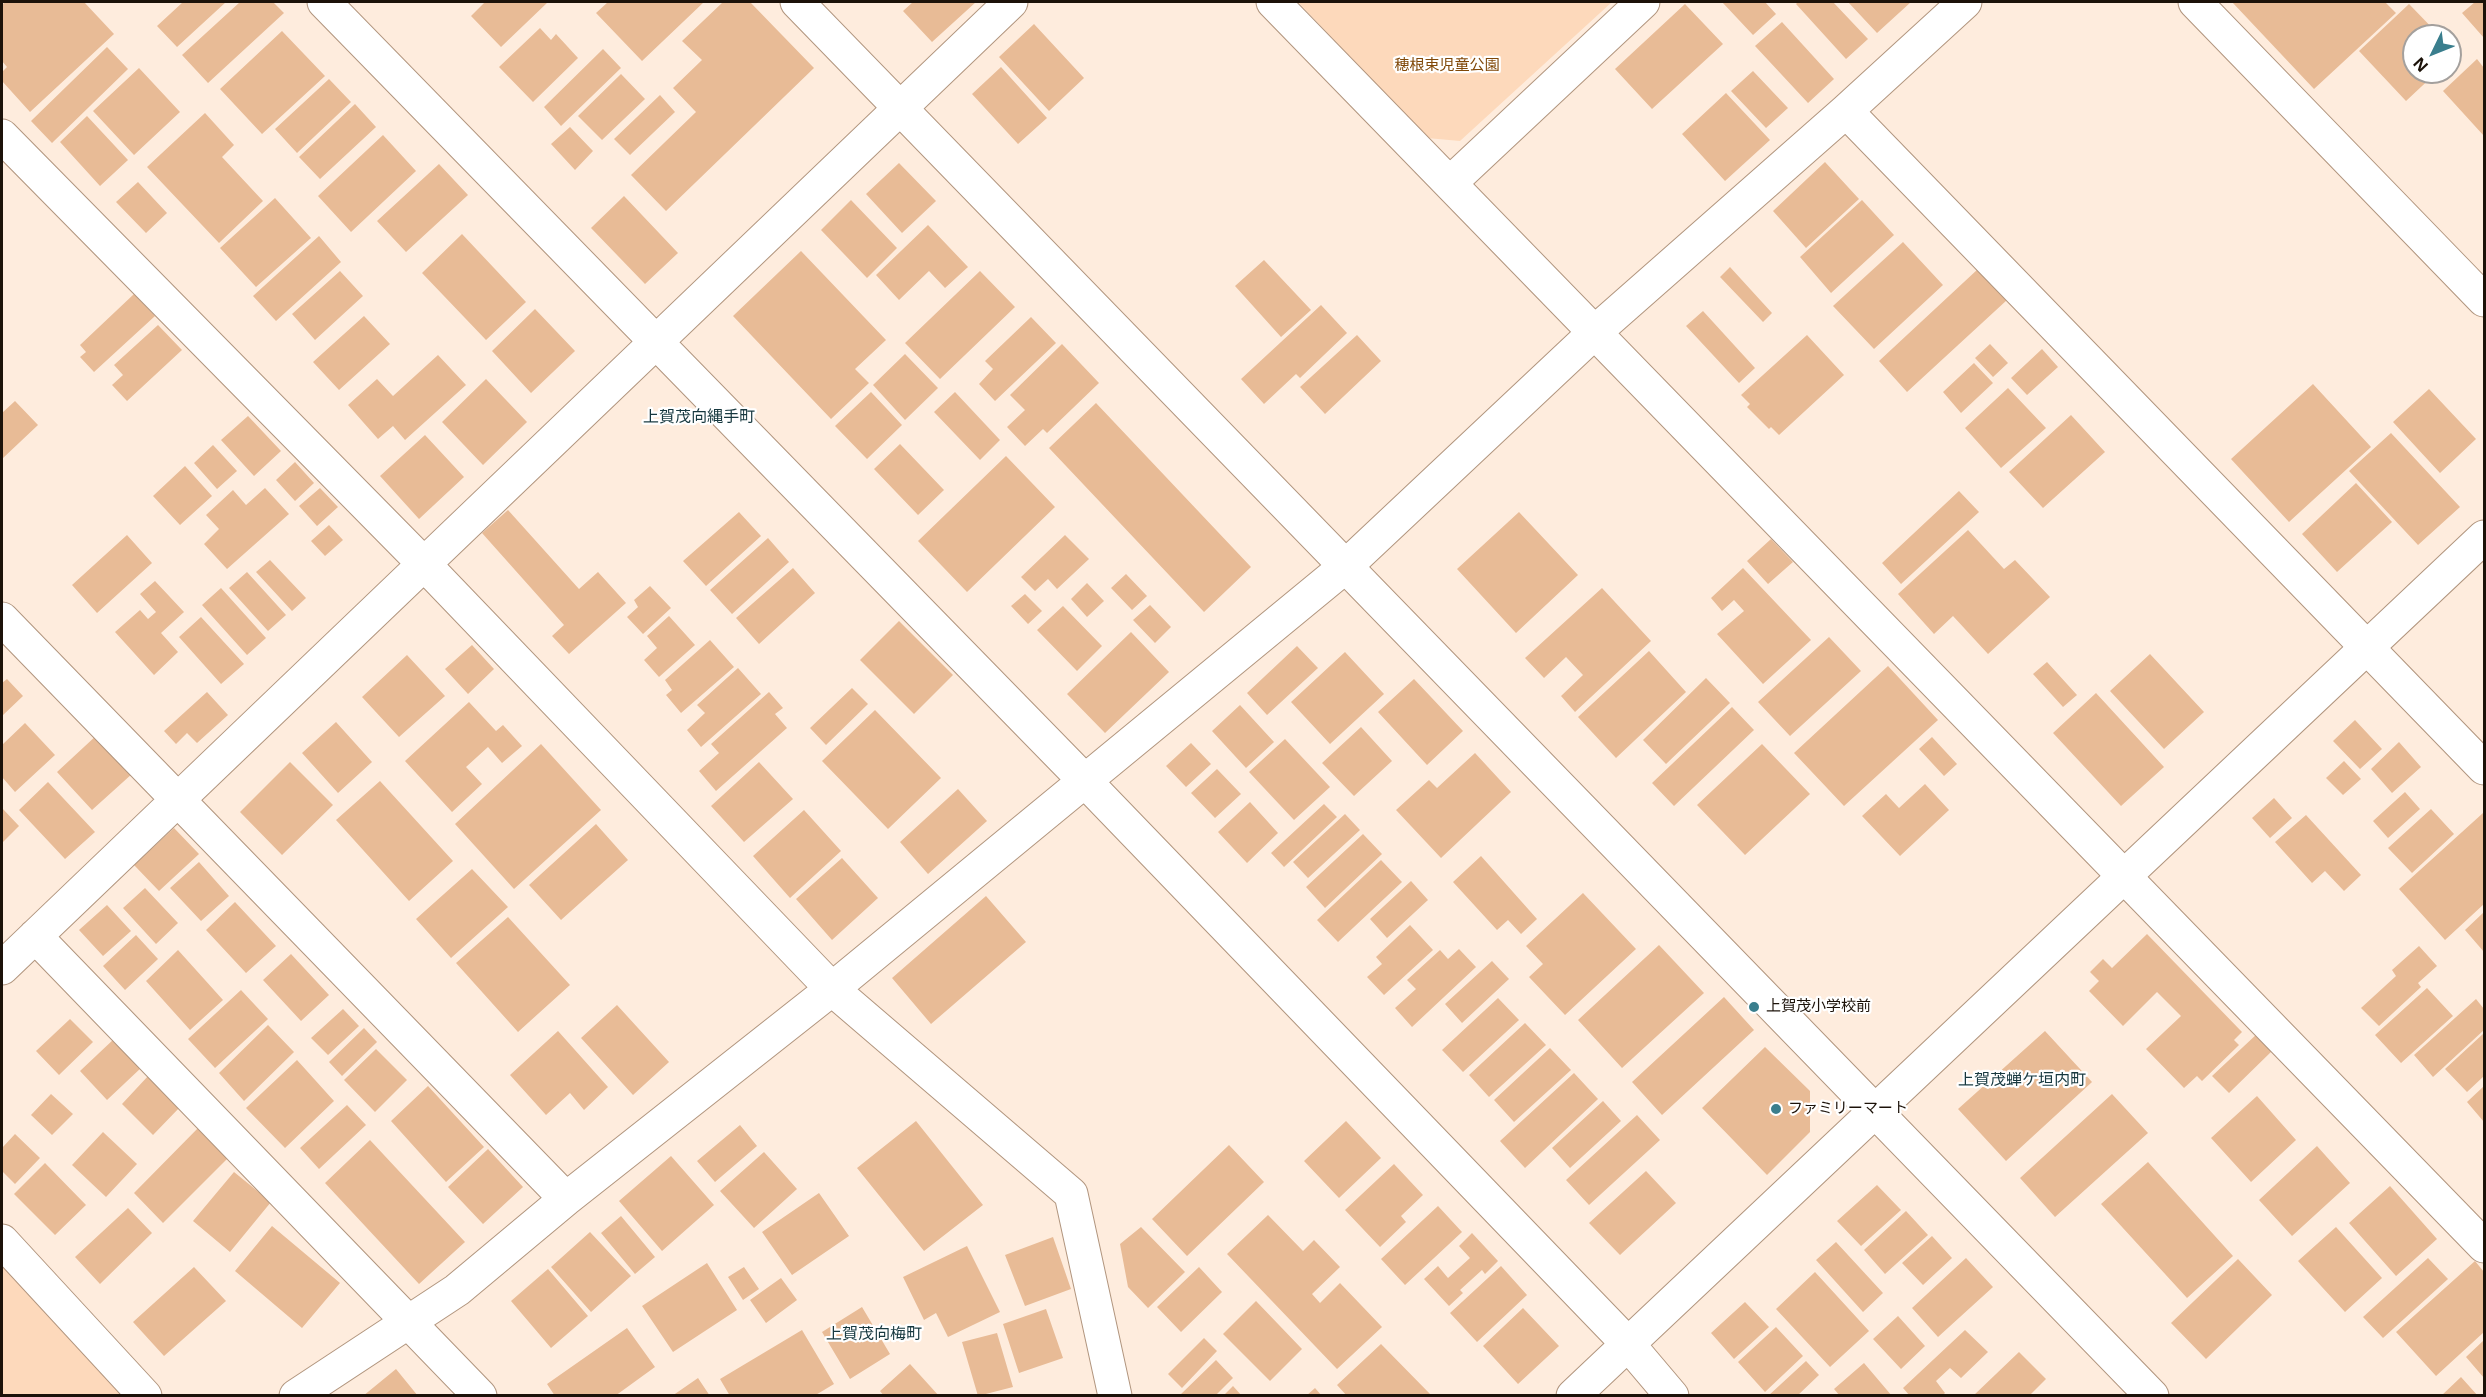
<!DOCTYPE html>
<html>
<head>
<meta charset="utf-8">
<style>
	body { margin:0 }
	#map { position:relative; width:2486px; height:1397px; overflow:hidden; background:#feecdd; font-family:"Open Sans",sans-serif }
	canvas { display:block }
	.frame { position:absolute; inset:0; border:3px solid #1c1209; pointer-events:none }
	.north { position:absolute; left:2402px; top:24px; width:60px; height:60px; box-sizing:border-box; background:#fff; border:2px solid #a4a09d; border-radius:50%; rotate:227deg; font-size:16px; font-weight:700; line-height:24px; text-align:center; color:#1c1209 }
	.north::after { content:''; display:block; margin:auto; width:21px; height:27px; background:#3a7e8d; clip-path:polygon(50% 0,100% 100%,50% 72%,0 100%) }
</style>
</head>
<body>
<div id="map">
<canvas width="2486" height="1397"></canvas>
<div class="frame"></div>
<div class="north">N</div>
</div>
<script>
const ctx = document.querySelector('canvas').getContext('2d');
ctx.lineJoin = 'round';
function fillPath(path, color) { ctx.fillStyle = color; ctx.fill(path, 'evenodd'); }
function trace(path, color, width, dash) { ctx.strokeStyle = color; ctx.lineWidth = width; ctx.lineCap = dash ? 'butt' : 'round'; ctx.setLineDash(dash || []); ctx.stroke(path); }
function label(font, color, halo, rows, align = 'center') {
  ctx.font = font + ' "Open Sans","Noto Sans JP",sans-serif'; ctx.lineWidth = 4.5; ctx.setLineDash([]); ctx.textBaseline = 'middle'; ctx.strokeStyle = halo; ctx.fillStyle = color; for (const [text, x, y, turn = 0] of rows) {
    ctx.save(); ctx.translate(x, y); ctx.rotate((+turn || 0) * Math.PI / 180); ctx.textAlign = isNaN(turn) ? turn : align; if (halo) ctx.strokeText(text, 0, 0); ctx.fillText(text, 0, 0); ctx.restore();
  }
}
fillPath(new Path2D(`
	M1298 2H1612L1460 141 1427 138Z
	M2 1265 124 1395H2Z`), '#fdd9bb');
fillPath(new Path2D(`
	M5 2H84L114 34 30 112 2 81V72L7 67 2 61V5Z
	M183 2H226L177 47 157 26Z
	M240 2H273L284 13 208 83 182 55Z
	M485 2H548L501 47 471 16Z
	M608 2H704L642 61 596 13Z
	M723 2H750L814 68 666 211 631 175 696 112 673 88 702 60 682 41Z
	M913 2H976L932 42 903 11Z
	M1722 2H1765L1776 14 1753 35Z
	M1798 2H1833L1868 39 1846 59 1796 4Z
	M1848 2H1911L1877 33Z
	M2232 2H2385L2396 13 2314 89Z
	M2475 2H2484V38L2462 13Z
	M1685 4 1723 44 1652 109 1615 69Z
	M2409 4 2440 36H2414V72H2437L2406 101 2359 51Z
	M1782 22 1834 79 1808 103 1755 46Z
	M1034 24 1084 78 1049 111 999 57Z
	M540 28 551 40 556 34 578 58 533 102 499 67Z
	M282 31 325 76 262 134 220 89Z
	M107 47 128 69 52 143 31 121Z
	M2450 47 2456 54 2450 60Z
	M603 49 621 68 561 126 544 107Z
	M2477 59 2484 68V136L2443 91Z
	M1001 67 1047 118 1018 144 972 94Z
	M139 68 180 112 134 155 93 111Z
	M1753 71 1788 108 1766 128 1731 91Z
	M621 74 645 99 602 140 578 116Z
	M329 79 351 102 297 153 275 129Z
	M1726 93 1770 140 1725 181 1682 134Z
	M660 95 675 112 630 155 614 139Z
	M355 104 376 127 320 179 299 157Z
	M205 113 234 145 222 157 263 201 219 243 147 167Z
	M87 116 128 160 100 186 60 142Z
	M570 127 593 151 575 170 551 144Z
	M383 135 416 171 351 232 318 196Z
	M1825 162 1859 199 1806 248 1773 211Z
	M899 163 936 201 902 233 866 194Z
	M439 164 468 195 406 252 377 221Z
	M138 182 167 213 146 233 116 202Z
	M624 196 678 253 645 284 591 228Z
	M275 198 311 238 256 287 220 248Z
	M851 200 897 248 867 278 821 230Z
	M1862 200 1894 235 1831 293 1800 257Z
	M928 225 968 267 945 288 929 271 899 300 876 275Z
	M462 234 526 302 486 340 422 273Z
	M319 236 341 262 276 321 253 296Z
	M1903 242 1943 285 1874 349 1833 306Z
	M801 251 886 340 855 369 869 383 831 419 733 316Z
	M1264 260 1311 310 1281 337 1235 286Z
	M1730 267 1772 313 1763 322 1720 277Z
	M1978 269 2007 300 1907 392 1879 361Z
	M340 271 363 296 315 340 292 314Z
	M980 271 1015 307 940 379 905 343Z
	M134 294 155 316 94 372 80 357 86 352 80 345Z
	M1321 305 1347 333 1300 378 1296 374 1264 404 1241 379Z
	M535 309 575 351 531 393 492 351Z
	M1703 311 1755 368 1739 383 1686 326Z
	M364 316 390 344 339 390 313 362Z
	M1031 317 1056 343 995 401 979 384 993 369 985 361Z
	M158 325 182 350 127 401 112 385 123 375 114 365Z
	M1357 335 1381 361 1325 414 1300 387Z
	M1807 335 1844 375 1779 435 1771 427 1769 429 1747 407 1750 404 1741 395Z
	M1062 344 1099 383 1047 433 1043 429 1025 446 1007 427 1025 410 1010 395Z
	M1990 344 2008 363 1993 377 1975 358Z
	M2042 349 2058 367 2027 395 2011 378Z
	M905 354 938 388 905 420 873 385Z
	M438 355 466 385 405 440 393 426 378 439 348 405 377 379 393 396Z
	M1974 363 1993 383 1961 413 1943 392Z
	M486 379 527 422 483 465 442 422Z
	M2313 384 2371 447 2289 522 2231 459Z
	M2008 388 2046 428 2001 468 1965 428Z
	M2429 389 2476 439 2440 473 2393 422Z
	M871 392 902 425 867 459 835 426Z
	M955 392 1000 440 980 460 934 412Z
	M15 401 38 425 2 459V413Z
	M1096 403 1251 567 1204 612 1049 448Z
	M2071 415 2105 452 2043 508 2009 472Z
	M248 416 281 451 254 476 221 440Z
	M2391 433 2460 507 2418 545 2349 471Z
	M425 435 464 477 419 519 380 476Z
	M900 444 944 490 918 515 874 469Z
	M213 445 237 471 217 489 194 463Z
	M1006 456 1055 507 967 592 918 541Z
	M295 462 314 483 295 501 276 480Z
	M185 466 212 496 180 525 153 496Z
	M2356 483 2392 522 2337 572 2302 534Z
	M265 488 289 514 227 569 204 544 219 529 206 515 233 490 246 505Z
	M320 488 338 507 317 526 299 506Z
	M1959 491 1979 512 1901 584 1882 563Z
	M508 510 579 589 598 572 626 603 569 654 552 636 564 625 482 533Z
	M739 512 761 536 706 586 683 561Z
	M1519 512 1578 575 1516 633 1457 569Z
	M329 525 343 540 325 556 311 541Z
	M1968 530 2004 569 2015 560 2050 597 1988 654 1953 616 1934 634 1898 594Z
	M127 535 152 563 97 613 72 585Z
	M1065 535 1089 559 1057 589 1048 579 1035 591 1021 577Z
	M768 538 789 562 732 614 710 590Z
	M1771 539 1793 562 1768 584 1747 561Z
	M270 560 306 598 292 611 256 572Z
	M793 568 815 593 759 644 736 618Z
	M1743 568 1811 640 1763 684 1717 634 1744 611 1734 600 1722 611 1711 598Z
	M247 572 286 615 268 631 229 588Z
	M1126 574 1147 596 1132 610 1111 588Z
	M155 581 184 612 161 633 178 652 154 675 115 632 140 610 148 619 156 612 140 594Z
	M1087 583 1104 601 1087 617 1071 599Z
	M650 586 671 608 643 634 627 617 638 607 634 600Z
	M221 588 266 638 247 655 202 605Z
	M1602 588 1651 641 1575 712 1561 696 1583 675 1566 657 1544 678 1525 658Z
	M1025 594 1042 611 1028 624 1011 606Z
	M1150 605 1171 627 1155 643 1133 620Z
	M1063 606 1102 646 1077 671 1037 630Z
	M669 616 695 645 659 677 644 660 657 648 647 636Z
	M201 617 244 664 221 684 179 637Z
	M899 621 953 675 914 714 860 660Z
	M1131 632 1169 672 1105 733 1067 694Z
	M1829 637 1861 671 1790 736 1758 702Z
	M710 640 734 667 681 713 666 695 672 690 665 680Z
	M472 645 494 669 468 694 445 669Z
	M1297 646 1318 668 1267 715 1247 693Z
	M1649 651 1686 692 1616 758 1578 717Z
	M1345 652 1384 694 1330 744 1291 702Z
	M2150 654 2204 712 2164 749 2110 691Z
	M407 655 445 696 399 737 362 697Z
	M2047 662 2077 695 2063 707 2033 674Z
	M1888 666 1938 720 1844 806 1794 753Z
	M738 668 761 694 701 747 687 730 705 713 697 705Z
	M1706 678 1730 703 1666 764 1643 740Z
	M7 679 23 696 2 716V683Z
	M1414 679 1463 731 1427 765 1378 712Z
	M852 688 868 704 826 745 810 728Z
	M207 692 228 715 197 743 187 733 176 744 164 731Z
	M769 692 783 708 775 714 787 728 716 791 699 771 719 753 711 744Z
	M2096 693 2164 767 2121 806 2053 733Z
	M469 702 496 731 503 725 522 746 502 763 488 747 466 767 482 784 452 812 405 761Z
	M1240 705 1274 742 1246 768 1212 731Z
	M1732 707 1754 730 1674 806 1652 783Z
	M875 710 941 778 888 829 822 761Z
	M2355 720 2382 749 2360 769 2333 741Z
	M336 722 372 762 338 793 302 753Z
	M25 723 55 755 15 792 2 777V745Z
	M1361 727 1392 761 1354 796 1322 763Z
	M98 734 133 773 92 810 57 772Z
	M1932 737 1957 764 1944 776 1919 749Z
	M1285 739 1330 787 1294 820 1249 772Z
	M2399 742 2421 767 2392 793 2371 769Z
	M1191 743 1211 764 1186 787 1166 766Z
	M541 744 601 810 514 889 455 824Z
	M1762 744 1810 794 1745 855 1697 805Z
	M1475 753 1511 792 1441 858 1396 810 1429 780 1437 788Z
	M2344 761 2361 779 2343 795 2326 778Z
	M290 762 333 805 282 855 240 812Z
	M759 762 793 799 744 842 711 806Z
	M1217 769 1241 794 1215 818 1191 793Z
	M380 781 453 861 409 901 336 820Z
	M48 782 95 832 65 859 19 810Z
	M1925 784 1949 810 1900 856 1862 816 1886 794 1899 808Z
	M958 789 987 821 928 874 900 842Z
	M2405 792 2420 809 2388 838 2373 821Z
	M2274 798 2292 818 2270 838 2252 818Z
	M1250 802 1278 833 1247 863 1218 832Z
	M1324 804 1337 817 1284 867 1271 853Z
	M2 808 19 826 2 843Z
	M2431 809 2454 834 2412 873 2388 848Z
	M804 810 841 851 790 898 753 856Z
	M2483 813 2484 904 2445 940 2399 889Z
	M1345 814 1360 830 1308 878 1293 862Z
	M2306 815 2361 875 2344 891 2325 871 2312 883 2275 842Z
	M596 824 628 860 561 920 529 885Z
	M174 828 199 854 159 891 134 865Z
	M1363 834 1382 854 1325 908 1306 887Z
	M1481 856 1537 919 1521 934 1508 920 1497 930 1453 882Z
	M842 858 878 898 832 940 796 899Z
	M1381 860 1402 882 1338 942 1317 920Z
	M199 862 229 896 201 921 170 888Z
	M472 869 508 907 451 958 416 919Z
	M1411 881 1428 900 1387 938 1370 919Z
	M145 888 178 923 156 944 123 908Z
	M1583 893 1636 949 1565 1015 1529 977 1543 964 1526 946Z
	M986 896 1026 942 931 1024 892 978Z
	M235 902 276 946 246 973 206 930Z
	M107 905 131 931 103 956 79 930Z
	M2484 912V952L2465 930Z
	M508 917 570 985 518 1032 456 963Z
	M1410 925 1433 950 1384 995 1367 977 1382 964 1376 957Z
	M2147 934 2242 1032 2234 1040 2239 1045 2202 1081 2197 1076 2184 1088 2146 1049 2181 1016 2157 992 2123 1026 2089 991 2099 981 2090 972 2103 959 2112 968Z
	M136 935 158 959 125 990 103 966Z
	M1659 945 1704 993 1622 1068 1578 1020Z
	M2419 946 2437 966 2418 983 2421 987 2379 1026 2361 1008 2396 976 2392 970Z
	M1459 949 1476 967 1412 1027 1395 1008 1416 989 1407 980 1440 950 1448 959Z
	M178 950 223 1000 190 1030 146 981Z
	M291 954 329 995 301 1021 263 980Z
	M1492 961 1509 979 1462 1023 1445 1004Z
	M2427 988 2453 1016 2401 1063 2375 1035Z
	M241 990 268 1019 215 1068 188 1039Z
	M1724 997 1754 1030 1662 1115 1632 1082Z
	M1498 998 1519 1020 1463 1072 1442 1050Z
	M2476 999 2484 1009V1030L2433 1077 2414 1055Z
	M617 1005 669 1062 633 1095 581 1038Z
	M343 1009 359 1026 328 1055 311 1038Z
	M70 1019 93 1042 59 1075 36 1051Z
	M1525 1023 1546 1045 1489 1097 1469 1075Z
	M268 1025 294 1052 244 1101 219 1073Z
	M364 1028 377 1042 342 1076 329 1062Z
	M558 1031 608 1087 584 1110 570 1093 546 1115 510 1075Z
	M2045 1031 2092 1082 2006 1161 1958 1109Z
	M2258 1033 2273 1050 2229 1093 2212 1076Z
	M2484 1033V1076L2467 1092 2445 1069Z
	M115 1038 142 1067 107 1100 80 1071Z
	M1765 1047 1810 1091V1132L1767 1175 1702 1108Z
	M1550 1048 1571 1070 1514 1122 1494 1100Z
	M376 1049 407 1080 375 1112 344 1080Z
	M297 1060 334 1101 285 1148 246 1108Z
	M1574 1073 1598 1099 1525 1168 1500 1141Z
	M149 1075 181 1106 153 1135 122 1104Z
	M428 1086 484 1147 446 1182 391 1121Z
	M2484 1086V1122L2467 1102Z
	M51 1094 73 1114 52 1135 31 1115Z
	M2112 1094 2148 1133 2055 1217 2020 1178Z
	M2257 1096 2296 1140 2251 1182 2211 1138Z
	M1603 1101 1621 1121 1570 1168 1552 1148Z
	M347 1105 366 1125 319 1169 300 1148Z
	M1637 1115 1660 1140 1589 1205 1566 1180Z
	M916 1121 983 1205 924 1251 857 1168Z
	M1346 1121 1381 1158 1339 1198 1304 1161Z
	M201 1125 231 1155 163 1223 134 1193Z
	M740 1125 757 1146 715 1182 697 1161Z
	M103 1132 137 1164 106 1197 72 1165Z
	M15 1134 40 1158 15 1184 2 1171V1148Z
	M370 1140 465 1242 419 1284 325 1183Z
	M1229 1145 1264 1182 1187 1256 1152 1219Z
	M2317 1146 2350 1183 2292 1236 2259 1200Z
	M488 1149 523 1187 483 1224 448 1187Z
	M764 1152 797 1189 754 1228 720 1191Z
	M671 1156 714 1205 662 1251 619 1201Z
	M2148 1162 2233 1256 2187 1298 2101 1204Z
	M45 1163 86 1205 55 1235 14 1194Z
	M1394 1164 1423 1195 1401 1216 1406 1222 1380 1247 1345 1210Z
	M1646 1171 1676 1203 1620 1255 1589 1223Z
	M234 1172 271 1202 230 1252 193 1221Z
	M1877 1185 1901 1210 1861 1246 1837 1221Z
	M2390 1186 2437 1239 2396 1276 2349 1223Z
	M819 1193 849 1236 792 1275 762 1232Z
	M1438 1206 1462 1232 1405 1285 1381 1259Z
	M128 1208 152 1233 100 1284 75 1257Z
	M1906 1211 1928 1235 1885 1274 1864 1250Z
	M1268 1215 1303 1251 1314 1240 1340 1267 1312 1294 1320 1303 1340 1283 1382 1327 1337 1369 1227 1254Z
	M621 1216 655 1257 635 1274 601 1233Z
	M272 1226 340 1283 302 1328 235 1271Z
	M1141 1227 1185 1272 1148 1308 1128 1287 1120 1244Z
	M2336 1227 2382 1278 2345 1312 2298 1261Z
	M590 1232 631 1276 591 1312 551 1267Z
	M1472 1233 1498 1261 1485 1274 1482 1270 1460 1290 1463 1293 1449 1306 1424 1279 1438 1266 1448 1278 1470 1258 1459 1246Z
	M1932 1236 1952 1258 1923 1285 1902 1263Z
	M1053 1237 1071 1289 1025 1306 1005 1255Z
	M1836 1242 1883 1293 1863 1312 1816 1260Z
	M967 1246 1000 1312 948 1337 936 1313 924 1320 903 1277Z
	M1966 1258 1993 1287 1938 1337 1912 1308Z
	M2428 1258 2448 1279 2383 1338 2363 1317Z
	M2238 1259 2272 1295 2206 1359 2171 1323Z
	M2475 1261 2484 1272V1332L2436 1376 2396 1332Z
	M707 1263 737 1310 673 1352 642 1306Z
	M1501 1266 1527 1295 1477 1342 1450 1313Z
	M194 1267 226 1301 164 1356 133 1322Z
	M744 1267 759 1289 743 1300 728 1277Z
	M1199 1267 1222 1292 1181 1332 1157 1307Z
	M548 1269 588 1316 551 1348 511 1301Z
	M1815 1272 1869 1331 1830 1367 1776 1309Z
	M781 1278 797 1300 766 1323 750 1300Z
	M1256 1301 1302 1349 1270 1381 1223 1334Z
	M1745 1302 1769 1327 1734 1359 1711 1333Z
	M862 1307 890 1354 850 1379 822 1332Z
	M1523 1308 1559 1346 1518 1384 1483 1346Z
	M1046 1309 1063 1358 1019 1373 1003 1324Z
	M1898 1316 1925 1346 1901 1369 1873 1339Z
	M1776 1327 1803 1356 1765 1392 1738 1362Z
	M627 1328 655 1367 615 1396H555L547 1384Z
	M802 1330 834 1384 814 1396H730L720 1379Z
	M1965 1330 1988 1352 1961 1378 1950 1368 1936 1381 1945 1393 1942 1396H1910L1903 1388Z
	M997 1333 1013 1387 978 1396 962 1342Z
	M1204 1338 1217 1351 1182 1388 1168 1374Z
	M2484 1340V1378L2466 1357Z
	M1381 1344 1432 1396H1347L1337 1385Z
	M2019 1352 2046 1379 2029 1396H1973Z
	M1216 1360 1233 1378 1215 1396H1179Z
	M1806 1361 1819 1375 1797 1396H1768Z
	M1864 1363 1892 1396H1840L1834 1389Z
	M910 1364 939 1396H884L880 1391Z
	M396 1369 418 1396H363Z
	M2461 1377 2478 1396H2441Z
	M698 1378 710 1396H672Z
	M1233 1386 1242 1396H1223Z
	M1315 1388 1322 1396H1306Z`), '#e8bb96');
const street = new Path2D(`
	M324 2 1085 781 1628 1344 1672 1396
	M1273 2 2484 1246
	M2195 2 2484 300
	M1846 111 2484 768
	M2 136 424 564 832 989 1071 1194 1115 1396
	M1450 183 1643 2
	M2 619 566 1199
	M35 936 480 1396
	M2 968 1011 2
	M2 1241 145 1396
	M296 1396 457 1290 566 1199 832 989 1346 566 1595 332 1846 111 1965 2
	M1573 1396 1628 1344`);
const secondary = new Path2D(`
	M797 2 2152 1396
	M1628 1344 2484 537`);
trace(street, '#b1957e', 35);
trace(secondary, '#b1957e', 35);
trace(street, '#fff', 33);
trace(secondary, '#fff', 33);
for (const [x, y, r, color] of [
	[1754,1007,6,"#3a7e8d"],
	[1776,1109,6,"#3a7e8d"]
]) { const dot = new Path2D(); dot.arc(x, y, r, 0, 2 * Math.PI); ctx.fillStyle = color; ctx.fill(dot); trace(dot, '#fff', 2); }
label('15px', '#804808', '#fff', [
	["穂根束児童公園",1447,66]
]);
label('15px', '#1c1209', '#fff', [
	["上賀茂小学校前",1766,1007],
	["ファミリーマート",1788,1109]
], 'left');
label('16px', '#17383f', '#fff', [
	["上賀茂向縄手町",699,417],
	["上賀茂蝉ケ垣内町",2022,1080],
	["上賀茂向梅町",874,1334]
]);
</script>
</body>
</html>
